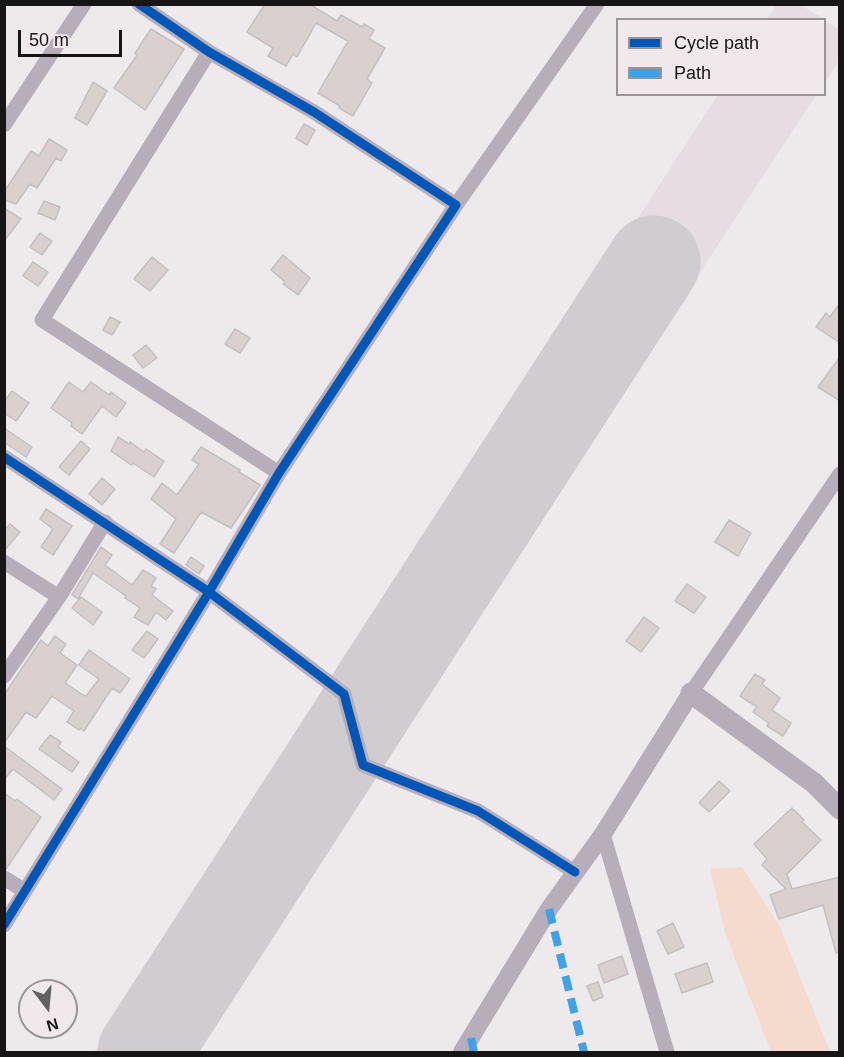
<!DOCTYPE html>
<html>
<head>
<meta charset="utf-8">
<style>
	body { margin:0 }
	#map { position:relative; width:844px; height:1057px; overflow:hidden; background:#eeeaec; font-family:Helvetica,sans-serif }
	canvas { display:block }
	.frame { position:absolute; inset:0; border:6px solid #181517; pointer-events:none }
	.legend { position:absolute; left:616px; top:18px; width:210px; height:78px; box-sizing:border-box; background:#f0e8eb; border:2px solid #9a9496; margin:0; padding:8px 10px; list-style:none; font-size:18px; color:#181517 }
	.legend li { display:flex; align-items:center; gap:12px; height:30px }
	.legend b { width:30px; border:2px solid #9a9496 }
	.north { position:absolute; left:18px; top:979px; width:60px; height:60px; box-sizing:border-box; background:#f0e8eb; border:2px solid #9a9496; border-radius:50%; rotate:164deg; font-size:16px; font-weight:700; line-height:24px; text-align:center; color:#181517 }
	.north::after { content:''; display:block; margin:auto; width:21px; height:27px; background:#636062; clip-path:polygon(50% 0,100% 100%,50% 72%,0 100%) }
	.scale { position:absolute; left:18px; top:30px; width:104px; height:27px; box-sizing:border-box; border:3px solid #181517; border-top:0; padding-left:8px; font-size:18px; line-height:21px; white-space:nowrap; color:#181517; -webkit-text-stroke:4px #f0e8eb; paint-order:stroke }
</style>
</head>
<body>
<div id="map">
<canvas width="844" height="1057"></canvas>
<div class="frame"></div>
<ul class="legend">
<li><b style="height:8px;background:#0057b8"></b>Cycle path</li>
<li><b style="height:8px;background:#3da2ea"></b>Path</li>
</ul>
<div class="north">N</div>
<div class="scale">50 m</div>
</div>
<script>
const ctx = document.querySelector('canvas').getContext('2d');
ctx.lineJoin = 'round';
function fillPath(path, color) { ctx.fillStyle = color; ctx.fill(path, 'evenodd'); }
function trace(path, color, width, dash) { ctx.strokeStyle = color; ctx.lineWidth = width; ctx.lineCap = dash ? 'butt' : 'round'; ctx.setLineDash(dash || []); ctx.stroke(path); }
fillPath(new Path2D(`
	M777 4 801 5 824 19H767Z
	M825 20 839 30 840 59 825 82Z
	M718 95H816L191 1052H94Z`), '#e6dce1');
fillPath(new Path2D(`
	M742 867 780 927 830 1052H771L725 933 710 869Z`), '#f5dbcd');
trace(new Path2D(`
	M144 1052 654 262`), '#d0cccf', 93);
const building = new Path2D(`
	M265 4H309L337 21 341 15 362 27 364 24 374 30 369 39 385 48 367 79 372 83 353 116 339 108 340 106 318 93 348 41 316 23 297 57 293 54 286 66 268 56 273 48 247 32Z
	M151 29 184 49 145 110 114 88 137 55 135 53Z
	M93 82 107 91 87 125 75 118Z
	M304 124 315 130 307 145 296 138Z
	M49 139 67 150 61 161 56 158 37 188 30 184 16 204 4 200V192L31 151 39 156Z
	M44 201 60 207 55 220 38 213Z
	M4 208 21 219 4 241Z
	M40 233 52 241 42 255 30 247Z
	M283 255 310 278 298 295 283 284 285 282 271 270Z
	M152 257 168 270 150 291 134 279Z
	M33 262 48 272 38 286 23 276Z
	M840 303V343L816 327 826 313 830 317Z
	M110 317 120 322 112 335 103 330Z
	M235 329 250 338 240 353 225 344Z
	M146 345 157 358 143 368 133 355Z
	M840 357V401L818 387Z
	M69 382 83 392 91 382 109 395 111 392 126 403 116 417 102 406 82 434 71 426 72 423 51 408Z
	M12 391 29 403 16 421 4 413V402Z
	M4 428 32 447 26 457 4 442Z
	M118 437 129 444 130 442 144 452 146 449 164 461 154 477 133 463 131 465 111 451Z
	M81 441 90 449 69 475 59 467Z
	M201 447 240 470 239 472 260 485 231 528 201 512 174 553 160 544 176 519 151 499 162 483 177 495 199 464 192 460Z
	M102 478 115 489 102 505 89 494Z
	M46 509 72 526 53 555 41 547 53 529 40 519Z
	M729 520 751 533 738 556 715 542Z
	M10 524 20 532 4 551V530Z
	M101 547 112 555 105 565 132 585 143 570 156 578 151 586 156 589 152 595 173 611 166 620 156 612 148 625 134 617 140 608 125 598 126 596 93 573 78 599 72 595Z
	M191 557 204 566 199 574 186 565Z
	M687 584 706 597 694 613 675 601Z
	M81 597 102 612 93 625 72 608Z
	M644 617 659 628 641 652 626 641Z
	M147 631 158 639 144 658 132 650Z
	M55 636 66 644 60 653 77 665 65 683 83 695 86 696 99 679 79 665 89 650 130 679 120 693 112 688 84 731 80 728 79 730 67 722 74 711 52 696 36 718 26 712 4 743V695L41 640 48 646Z
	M755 674 765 680 762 684 780 698 772 710 791 723 783 736 767 726 769 723 753 712 757 707 740 696Z
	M50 735 61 742 58 747 79 762 72 772 39 749Z
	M4 746 62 789 54 800 13 769 4 780Z
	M719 781 730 791 709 812 699 803Z
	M4 793 15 801 17 799 41 817 6 869Z
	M792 808 804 820 802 822 821 840 787 874 792 889 840 877V952L836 953 823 905 779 919 770 895 786 889 762 865 767 859 754 844Z
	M673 923 684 947 668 954 657 931Z
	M622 956 628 974 604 983 598 965Z
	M707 963 713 982 682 993 675 974Z
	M598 982 603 997 593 1001 587 986Z`);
fillPath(building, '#dbd0d0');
trace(building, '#c4c0c1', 1.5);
trace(new Path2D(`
	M209 52 42 320 279 473
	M4 125 84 4
	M456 205 597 4
	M4 457 209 592 344 694 363 765 478 811 575 872
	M4 562 59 597
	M4 676 59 597 105 522
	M691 693 840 474
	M603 834 667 1052
	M4 878 25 891
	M4 925 209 592 279 473 456 205 314 112 209 52 139 4`), '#b7aeb9', 15);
trace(new Path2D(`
	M462 1052 549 909 603 834 691 693`), '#b7aeb9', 18);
trace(new Path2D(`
	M691 693 814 783 840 809`), '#b7adb8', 21);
trace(new Path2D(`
	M549 909 584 1052
	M471 1038 474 1052`), '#3da2ea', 8, [15, 8]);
trace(new Path2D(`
	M4 457 209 592 344 694 363 765 478 811 575 872
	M4 925 209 592 279 473 456 205 314 112 209 52 139 4`), '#0057b8', 9);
</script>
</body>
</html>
